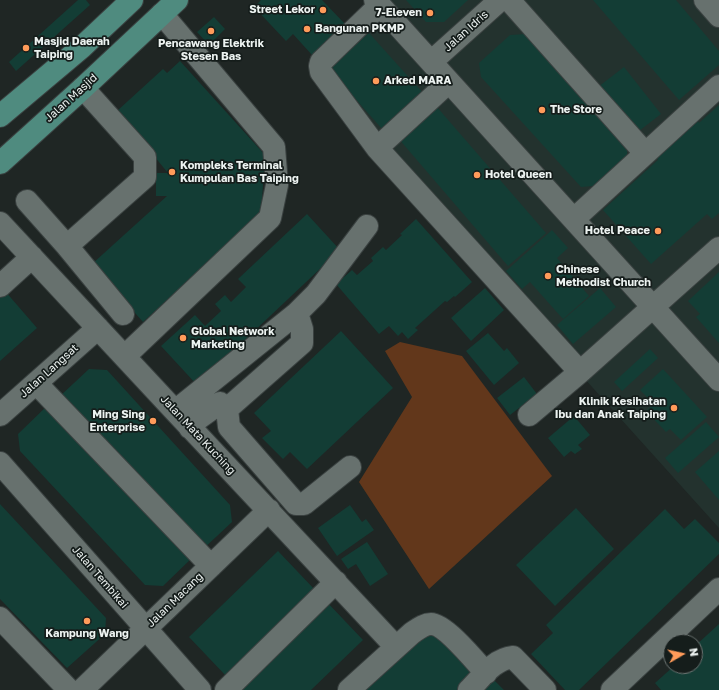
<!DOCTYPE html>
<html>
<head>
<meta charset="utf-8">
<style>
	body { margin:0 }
	#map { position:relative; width:719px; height:690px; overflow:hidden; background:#1f2624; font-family:"Golos Text",sans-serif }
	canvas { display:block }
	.north { position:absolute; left:663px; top:634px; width:40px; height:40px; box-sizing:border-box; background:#151d1b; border:1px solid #6b7371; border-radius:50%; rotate:81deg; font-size:11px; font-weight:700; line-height:16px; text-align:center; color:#edf3f1 }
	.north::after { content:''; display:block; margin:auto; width:14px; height:18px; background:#ff9b5a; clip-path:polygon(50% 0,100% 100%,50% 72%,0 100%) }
</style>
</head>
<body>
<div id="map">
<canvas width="719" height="690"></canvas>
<div class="north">N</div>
</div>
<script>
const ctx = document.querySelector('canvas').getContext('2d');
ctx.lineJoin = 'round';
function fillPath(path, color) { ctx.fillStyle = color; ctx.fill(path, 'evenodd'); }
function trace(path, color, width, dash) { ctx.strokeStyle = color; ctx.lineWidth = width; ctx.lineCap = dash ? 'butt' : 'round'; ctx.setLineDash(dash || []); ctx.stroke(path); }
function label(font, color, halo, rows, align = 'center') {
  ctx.font = font + ' "Golos Text",sans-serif'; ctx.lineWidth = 3.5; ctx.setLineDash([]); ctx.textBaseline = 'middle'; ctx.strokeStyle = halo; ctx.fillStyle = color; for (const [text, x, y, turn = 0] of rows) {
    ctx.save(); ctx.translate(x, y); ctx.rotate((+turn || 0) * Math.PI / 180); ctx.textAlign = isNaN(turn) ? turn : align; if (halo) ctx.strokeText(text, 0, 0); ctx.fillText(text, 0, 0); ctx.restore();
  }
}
fillPath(new Path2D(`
	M387 0H719V528L377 148 312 70Z`), '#23322e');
fillPath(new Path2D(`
	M400 342 462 356 552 476 429 589 359 482 412 397 385 351Z`), '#62371b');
fillPath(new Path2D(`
	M78 0H86L90 5 16 71 9 62Z
	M261 0H322L345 24 312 55 293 34 286 41 254 7Z
	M406 0H468L444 22H426Z
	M593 0H676L719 51V65L679 100Z
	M214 17 225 29 209 45 197 32Z
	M369 33 423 93 383 130 329 69Z
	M527 34 627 144V156L593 186 581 187 481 77 479 63 510 35Z
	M180 61 265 155 261 214 143 322 92 264 167 196H156V173H168L117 111 163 69 167 73Z
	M624 67 661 114 635 134 598 87Z
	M430 99 546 233 508 266 392 131Z
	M719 105V213L712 219 707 214 651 264 603 210 658 160 657 158 698 121 699 123Z
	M307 214 340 250 197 385 161 346 195 315 205 326 221 311 215 304 225 295 231 302 246 287 238 279Z
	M416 219 472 282 455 297 454 296 447 302 445 301 415 328 418 330 408 339 402 332 398 336 389 326 379 334 336 284 352 270 357 275 373 261 371 258 383 247 386 250 402 235 400 234Z
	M552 230 568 248 557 258 589 296 563 319 530 282 522 289 506 271Z
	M719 272V343L696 317 700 314 688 301Z
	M485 288 504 310 471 341 451 318Z
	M600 288 616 307 573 344 557 325Z
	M5 291 37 328 0 361V295Z
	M341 331 393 388 307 469 290 452 283 459 262 438 271 431 254 413Z
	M488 333 504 351 507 348 519 363 494 385 466 351Z
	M650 349 658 358 622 391 614 382Z
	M89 369 107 370 230 505 232 522 201 551 59 397Z
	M663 369 707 417 681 440 670 429 666 432 646 411 654 404 640 390Z
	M524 377 537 394 510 415 497 398Z
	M49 404 193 557 163 586 145 585 20 451 18 434Z
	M574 416 590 435 578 445 582 449 575 454 571 451 564 457 548 438Z
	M706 422 719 437 678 473 665 458Z
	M719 451V500L695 472Z
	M0 504 106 618 105 634 67 668 0 599Z
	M350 505 362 522 366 519 374 530 337 556 318 528Z
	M576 508 614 549 555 606 516 565Z
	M665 509 684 529 695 519 719 543V554L579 690H565L531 654 553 633 546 625Z
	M367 542 388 574 370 586 356 564 348 569 341 559Z
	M278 551 316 591 227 677 189 637Z
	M325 600 363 640 311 690H240Z
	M719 624V690H661L655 683 674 666H695V646Z
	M434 626 478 673 460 690H366Z
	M493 679 504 690H482Z`), '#133d35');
const minor = new Path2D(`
	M375 0 719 380
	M509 0 645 153
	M705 0 719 16
	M380 5 321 62 320 66 321 72 377 148 580 372
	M431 62 500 0
	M377 148 449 82
	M27 201 67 246 123 314
	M574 219 719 86
	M0 223 175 411 396 647
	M67 246 145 177V157L83 88
	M0 286 32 257
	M297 313 302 329V343L227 409 229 427 296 504H304L350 467
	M125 356 270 218 277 185 274 147 162 14
	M36 383 211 566
	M175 411 297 313 316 294 367 226
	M0 415 98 328
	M529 415 580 372 719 248
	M190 428 199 418 220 403 227 409
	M0 463 200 690
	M0 618 69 690
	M82 690 269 510
	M226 690 336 582
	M349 690 412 633C418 629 424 624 431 624 445 624 476 662 486 673
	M469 690C482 677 494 659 513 657L545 690
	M612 690 719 589`);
const major = new Path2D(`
	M0 116 82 47 132 0
	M0 163 83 88 177 0`);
trace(minor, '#3a4140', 24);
trace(major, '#3a4140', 24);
trace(minor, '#67716e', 22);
trace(major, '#4f8b7f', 22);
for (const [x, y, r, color] of [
	[323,10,4,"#ff9b5a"],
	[430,13,4,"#ff9b5a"],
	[307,29,4,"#ff9b5a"],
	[211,31,4,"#ff9b5a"],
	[26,48,4,"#ff9b5a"],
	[376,81,4,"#ff9b5a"],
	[542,110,4,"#ff9b5a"],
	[172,172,4,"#ff9b5a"],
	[477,175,4,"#ff9b5a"],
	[658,231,4,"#ff9b5a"],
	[548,276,4,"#ff9b5a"],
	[183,338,4,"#ff9b5a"],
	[674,408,4,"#ff9b5a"],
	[153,421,4,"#ff9b5a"],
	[87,621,4,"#ff9b5a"]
]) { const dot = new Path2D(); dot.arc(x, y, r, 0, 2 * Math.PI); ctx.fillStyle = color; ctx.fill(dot); trace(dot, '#151d1b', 1.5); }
label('bold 11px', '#edf3f1', '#151d1b', [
	["Street Lekor",315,10,"right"],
	["7-Eleven",422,13,"right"],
	["Bangunan PKMP",315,29],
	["Masjid Daerah",34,42],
	["Taiping",34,55],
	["Pencawang Elektrik",211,44,"center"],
	["Stesen Bas",211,57,"center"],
	["Arked MARA",384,81],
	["The Store",550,110],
	["Kompleks Terminal",180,166],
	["Kumpulan Bas Taiping",180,179],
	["Hotel Queen",485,175],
	["Hotel Peace",650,231,"right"],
	["Chinese",556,270],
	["Methodist Church",556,283],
	["Global Network",191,332],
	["Marketing",191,345],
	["Klinik Kesihatan",666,402,"right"],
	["Ibu dan Anak Taiping",666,415,"right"],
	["Ming Sing",145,415,"right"],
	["Enterprise",145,428,"right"],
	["Kampung Wang",87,634,"center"]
], 'left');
label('11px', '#edf3f1', '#151d1b', [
	["Jalan Idris",466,31,-42],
	["Jalan Masjid",71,98,-42],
	["Jalan Langsat",49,371,-42],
	["Jalan Mata Kuching",198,435,47],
	["Jalan Tembikai",100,577,49],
	["Jalan Macang",175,600,-44]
]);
</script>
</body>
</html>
